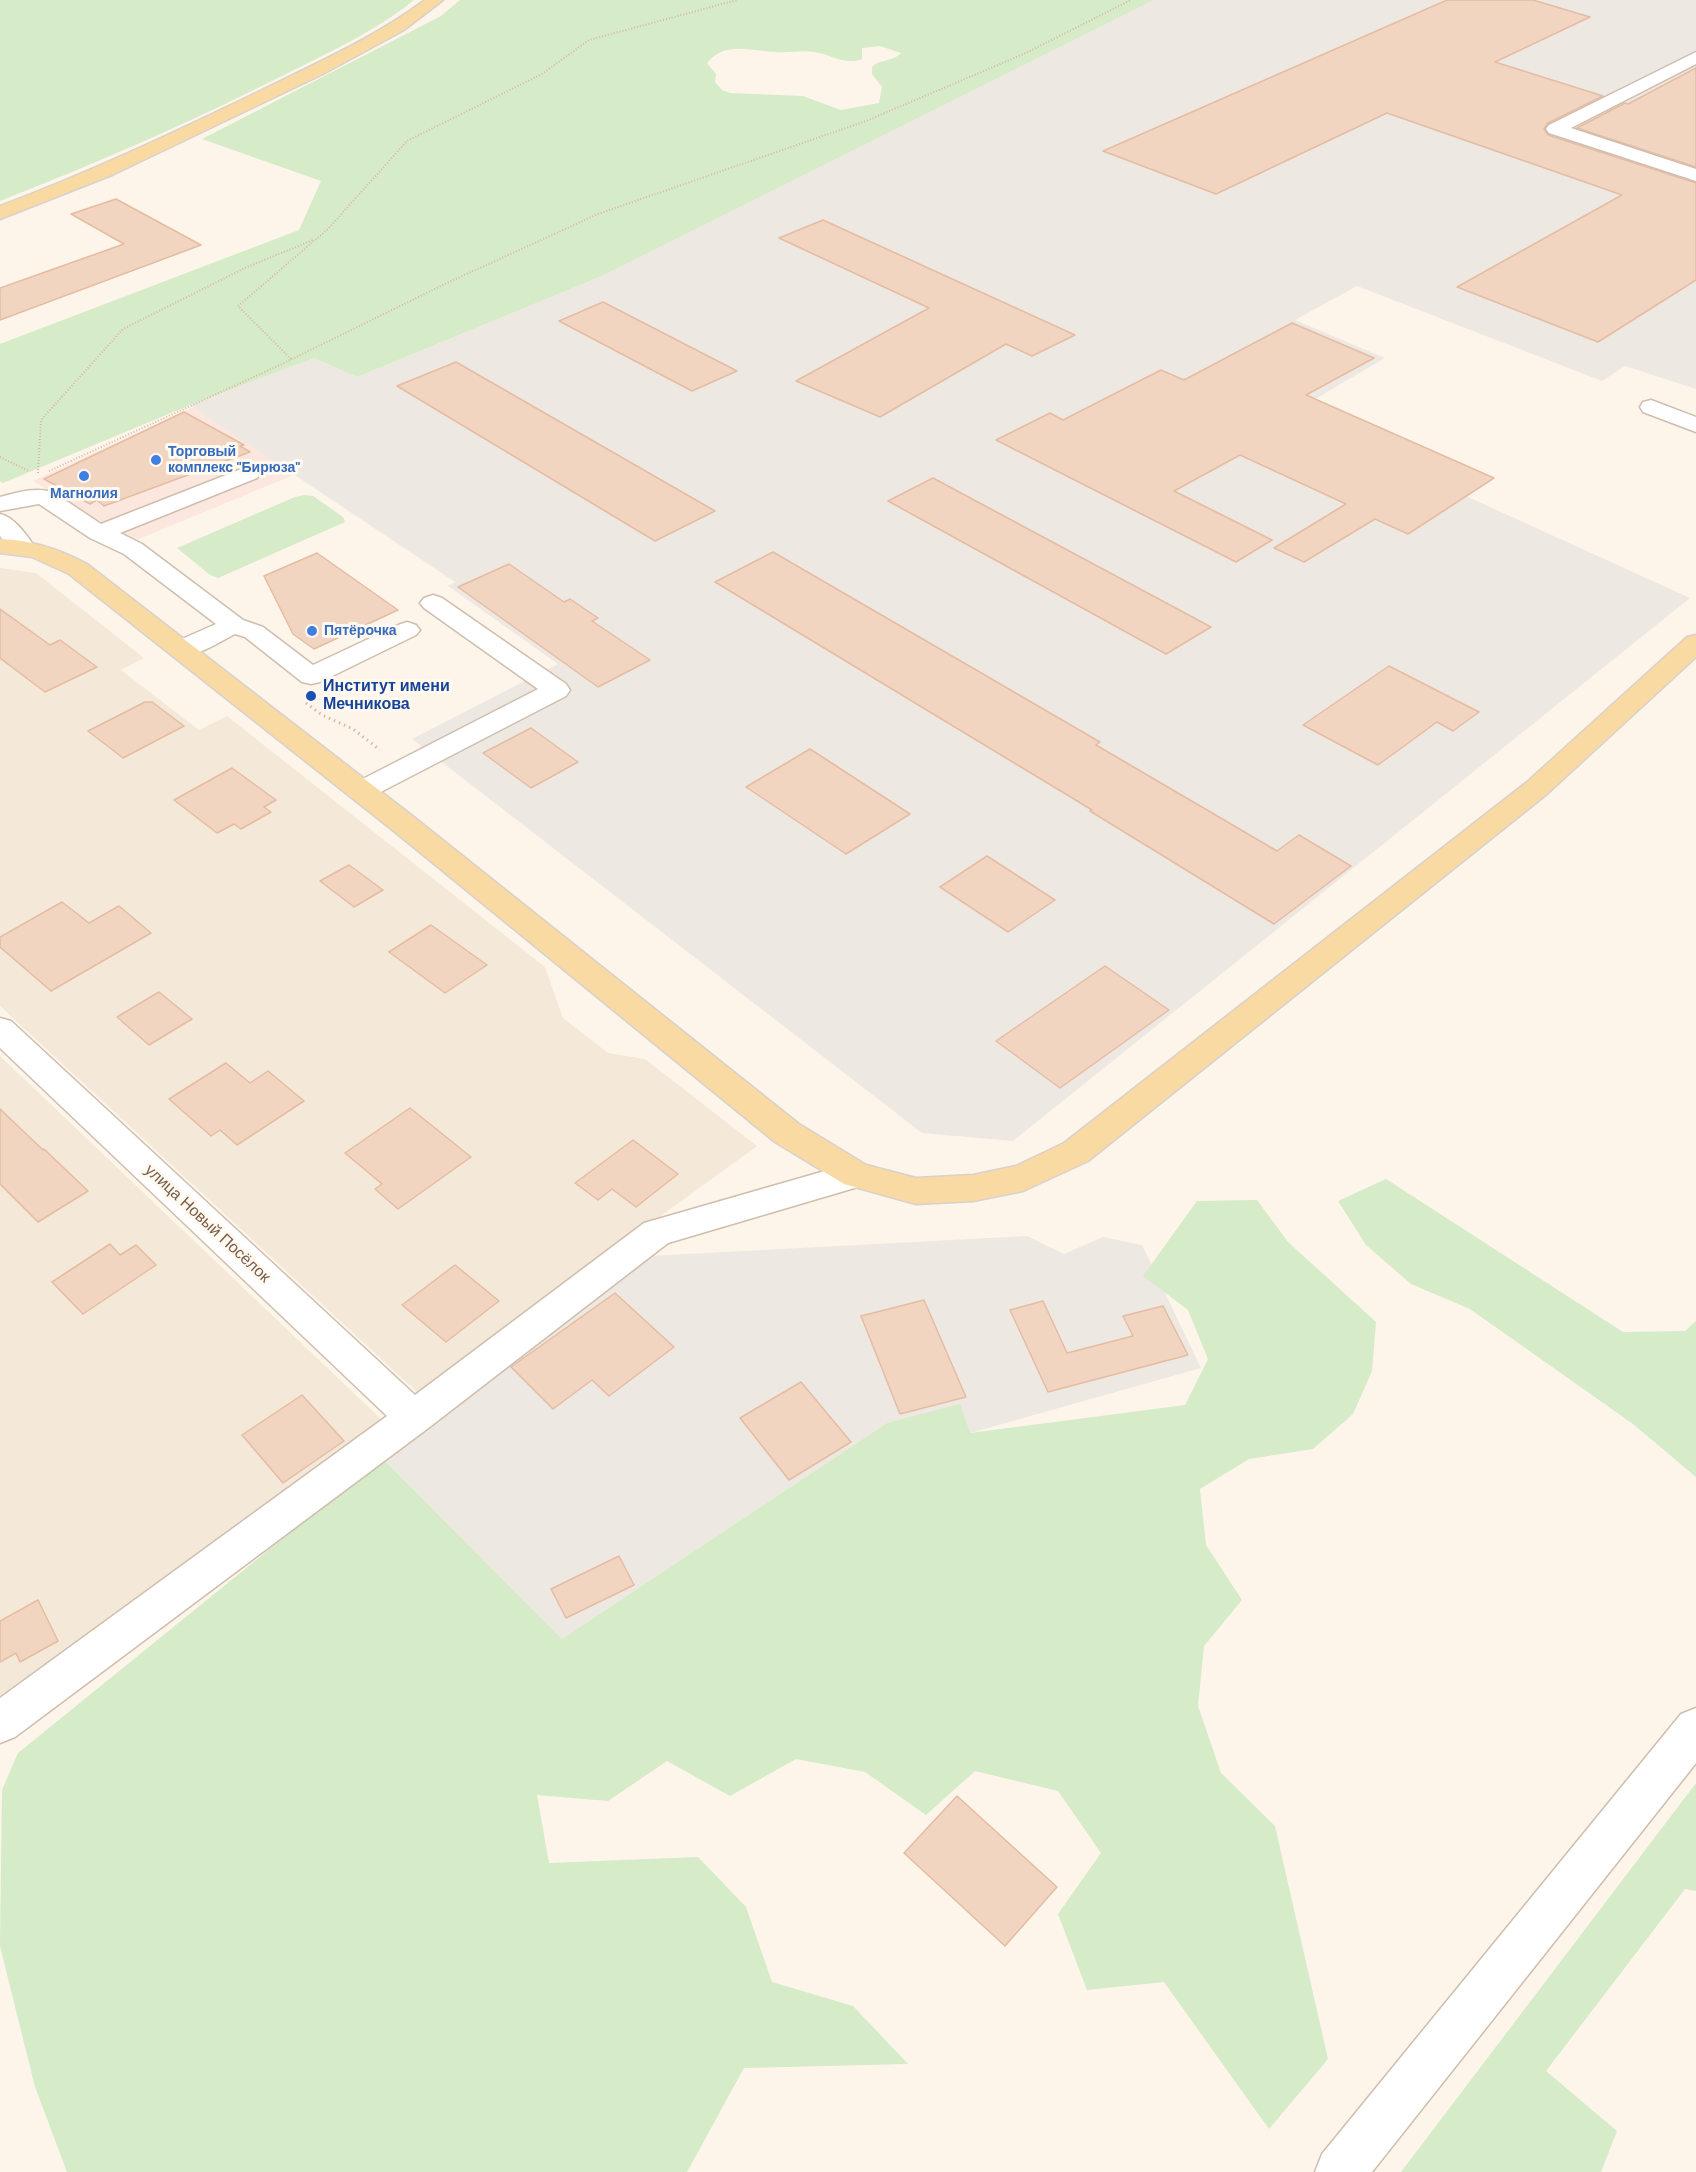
<!DOCTYPE html>
<html>
<head>
<meta charset="utf-8">
<style>
	body { margin:0 }
	canvas { display:block; background:#fdf5ea }
</style>
</head>
<body>
<canvas width="1696" height="2172"></canvas>
<script>
const ctx = document.querySelector('canvas').getContext('2d');
ctx.lineJoin = 'round';
function fillPath(path, color) { ctx.fillStyle = color; ctx.fill(path, 'evenodd'); }
function trace(path, color, width, dash) { ctx.strokeStyle = color; ctx.lineWidth = width; ctx.lineCap = dash ? 'butt' : 'round'; ctx.setLineDash(dash || []); ctx.stroke(path); }
function label(font, color, halo, rows, align = 'center') {
  ctx.font = font + ' "DM Sans",sans-serif'; ctx.lineWidth = 6; ctx.setLineDash([]); ctx.textBaseline = 'middle'; ctx.strokeStyle = halo; ctx.fillStyle = color; for (const [text, x, y, turn = 0] of rows) {
    ctx.save(); ctx.translate(x, y); ctx.rotate((+turn || 0) * Math.PI / 180); ctx.textAlign = isNaN(turn) ? turn : align; if (halo) ctx.strokeText(text, 0, 0); ctx.fillText(text, 0, 0); ctx.restore();
  }
}
fillPath(new Path2D(`
	M0 568 36 573 144 658 121 670 199 730 227 716 545 967 563 1018 608 1053 645 1059 757 1146 418 1393 0 1006Z
	M0 1056 382 1420 0 1700Z`), '#f4e8d8');
fillPath(new Path2D(`
	M193 407 296 474 134 541 33 481Z`), '#fce7de');
fillPath(new Path2D(`
	M1154 0H1696V389L1625 366 1602 381 1357 286 1295 320 1385 358 1288 415 1690 598 1013 1141 922 1133 412 739 558 664 448 586 455 582 190 405 314 358 357 377 602 276Z
	M1027 1236 1064 1254 1103 1237 1142 1245 1201 1368 970 1433 887 1423 562 1639 382 1458 649 1256Z`), '#eee8e2');
fillPath(new Path2D(`
	M0 0H414C376 31 328 53 284 75 191 122 97 163 0 201Z
	M460 0H1154L602 276 357 377 314 358 190 405 3 483 0 481V344L299 230 321 181 202 139 441 16ZM880 46 901 53C893 62 879 59 872 67V74L882 87 879 103 841 110 803 96 730 93 722 90 715 82 716 74 707 63C726 40 752 52 776 52 788 53 802 50 814 52 830 54 846 66 862 59V48Z
	M304 495 313 496 343 517 345 522 218 578 210 575 177 548 295 497Z
	M1386 1179 1623 1332 1685 1331 1696 1321V1477L1633 1424 1470 1309 1411 1284 1366 1245 1338 1201Z
	M1257 1200 1288 1242 1376 1322 1372 1371 1353 1414 1313 1449 1249 1459 1200 1489 1206 1545 1242 1600 1204 1646 1198 1706 1221 1773 1275 1826 1328 2059 1269 2129 1164 1982 1087 1990 1058 1914 1101 1853 1058 1791 975 1771 926 1815 865 1772 796 1759 730 1796 667 1761 608 1801 537 1795 549 1863 698 1857 746 1907 772 1982 853 2006 908 2064 744 2068 687 2172H67L35 2087 0 1946 2 1790 18 1753 382 1458 562 1639 887 1423 960 1404 970 1433 1185 1405 1208 1359 1188 1310 1143 1276 1197 1201Z
	M1696 1783V1891L1685 1889 1546 2071 1617 2131 1601 2172H1401Z`), '#d6ebc7');
const building = new Path2D(`
	M1447 0H1533L1590 17 1495 62 1603 96 1548 123 1544 129 1548 135 1696 183V280L1598 342 1457 287 1622 195 1387 113 1216 194 1103 151Z
	M1696 68V167L1577 128 1625 103 1628 104Z
	M116 199 201 245 0 320V288L124 244 71 214Z
	M823 220 1075 335 1032 356 1006 344 880 417 796 381 929 308 779 238Z
	M603 302 737 371 692 391 559 321Z
	M1292 323 1374 358 1306 395 1494 478 1408 534 1375 519 1304 562 1274 548 1346 504 1240 455 1174 491 1272 540 1236 562 996 440 1050 413 1063 420 1161 370 1184 380Z
	M456 362 715 511 655 541 397 386Z
	M184 412 244 445 240 446 250 452 104 506 97 500 90 504 44 479Z
	M933 478 1211 627 1166 654 888 501Z
	M773 552 1100 742 1096 745 1277 851 1299 835 1351 866 1274 924 1090 811 1092 810 715 582Z
	M317 553 398 610 314 649 293 634 264 576Z
	M509 564 564 602 570 599 598 618 592 621 650 660 598 687 458 587Z
	M0 609 50 645 60 640 97 667 45 692 0 658Z
	M1389 666 1479 712 1453 731 1437 722 1378 765 1303 725Z
	M145 702H152L184 726 123 758 88 731Z
	M531 728 578 762 531 788 483 753Z
	M810 749 910 814 846 854 746 787Z
	M232 768 276 800 264 807 271 812 241 829 234 824 217 833 174 800Z
	M987 856 1055 900 1008 932 940 887Z
	M349 865 383 890 354 907 320 881Z
	M62 902 89 923 119 906 151 933 51 991 0 947V937Z
	M431 925 487 965 445 993 389 952Z
	M1105 966 1169 1010 1060 1088 996 1041Z
	M159 992 192 1019 149 1045 117 1017Z
	M226 1063 250 1083 268 1071 304 1101 237 1145 220 1130 211 1136 169 1099Z
	M410 1108 471 1157 398 1209 375 1189 382 1184 345 1153Z
	M0 1109 43 1150 44 1149 88 1191 38 1222 0 1184Z
	M633 1140 678 1174 636 1207 612 1189 598 1200 575 1183Z
	M110 1244 120 1255 136 1245 156 1265 83 1314 52 1282Z
	M455 1265 499 1301 446 1342 402 1305Z
	M615 1293 674 1347 609 1396 592 1380 553 1409 511 1367Z
	M924 1300 966 1397 900 1414 861 1316Z
	M1043 1301 1067 1353 1133 1336 1123 1316 1163 1306 1188 1355 1048 1392 1010 1310Z
	M801 1382 851 1442 789 1480 740 1418Z
	M302 1395 344 1441 283 1483 242 1435Z
	M619 1556 634 1585 566 1618 551 1589Z
	M38 1600 58 1641 20 1662 16 1653 0 1662V1621Z
	M957 1796 1057 1887 1005 1946 904 1853Z`);
fillPath(building, '#f2d5c1');
trace(building, '#e5bca2', 1.5);
const minor = new Path2D(`
	M1696 52V64L1571 128 1696 169V181L1549 133 1546 129 1549 125Z
	M1651 400 1696 417V432L1643 412 1640 407 1643 402Z
	M249 466 257 468 261 473 257 478 120 533 142 544 243 620 263 627 313 665 398 625 407 622 416 625 420 630 416 635 320 682 311 684 302 682 245 637 235 634C217 643 193 660 173 655L169 649 173 643 216 624 124 554 90 538 39 504 0 511V497C19 492 34 487 53 492L101 524Z
	M0 514C14 517 26 534 34 546L31 551C15 555 10 547 0 536Z
	M433 595 442 598 566 684 570 690 566 696 371 797 361 800 351 797 347 791 351 785 538 689 424 608 420 603 424 598Z
	M0 1018 11 1021 415 1395 644 1223 856 1162 868 1166 873 1175 868 1184 668 1243 427 1429 15 1737 0 1743V1698L387 1416 0 1048Z
	M1696 1708V1763L1372 2172H1315L1322 2154 1681 1714Z`);
const major = new Path2D(`
	M425 0H443L404 30 323 74 112 175 0 219V206C88 173 173 133 258 92 315 64 374 38 425 0Z
	M0 539C32 540 59 549 87 564L415 818 799 1124 866 1165 916 1178 973 1175 1016 1166 1064 1143 1527 782 1687 637 1696 635V657L1547 794 1088 1161 1023 1191 973 1201 916 1204 844 1184 775 1142 395 832 69 574 32 557 0 553Z`);
trace(minor, '#cfbeae', 3);
trace(major, '#d9d1cd', 3);
trace(new Path2D(`
	M291 359 238 306 328 229 407 141 542 74 589 40 737 0
	M0 457 29 471
	M49 471 282 364 447 283 598 214 866 121 1026 53 1131 0
	M38 473 41 420 123 329 245 268 313 240`), '#d8b8a4', 2, [1, 2]);
trace(new Path2D(`
	M306 703 322 715 353 729 380 750`), '#d8b8a4', 3, [1.5, 4]);
fillPath(minor, '#fff');
fillPath(major, '#fadaa3');
for (const [x, y, r, color] of [
	[156,460,6,"#3f7fe0"],
	[84,476,6,"#3f7fe0"],
	[312,631,6,"#3f7fe0"],
	[311,696,6,"#1a4fb4"]
]) { const dot = new Path2D(); dot.arc(x, y, r, 0, 2 * Math.PI); ctx.fillStyle = color; ctx.fill(dot); trace(dot, '#fff9f0', 2); }
label('bold 14px', '#366cbe', '#fff9f0', [
	["Торговый",168,452],
	["комплекс \"Бирюза\"",168,468],
	["Магнолия",84,494,"center"],
	["Пятёрочка",324,631]
], 'left');
label('bold 16px', '#164399', '#fff9f0', [
	["Институт имени",323,687],
	["Мечникова",323,705]
], 'left');
label('16px', '#785c4c', '#fff9f0', [
	["улица Новый Посёлок",207,1224,43]
]);
</script>
</body>
</html>
